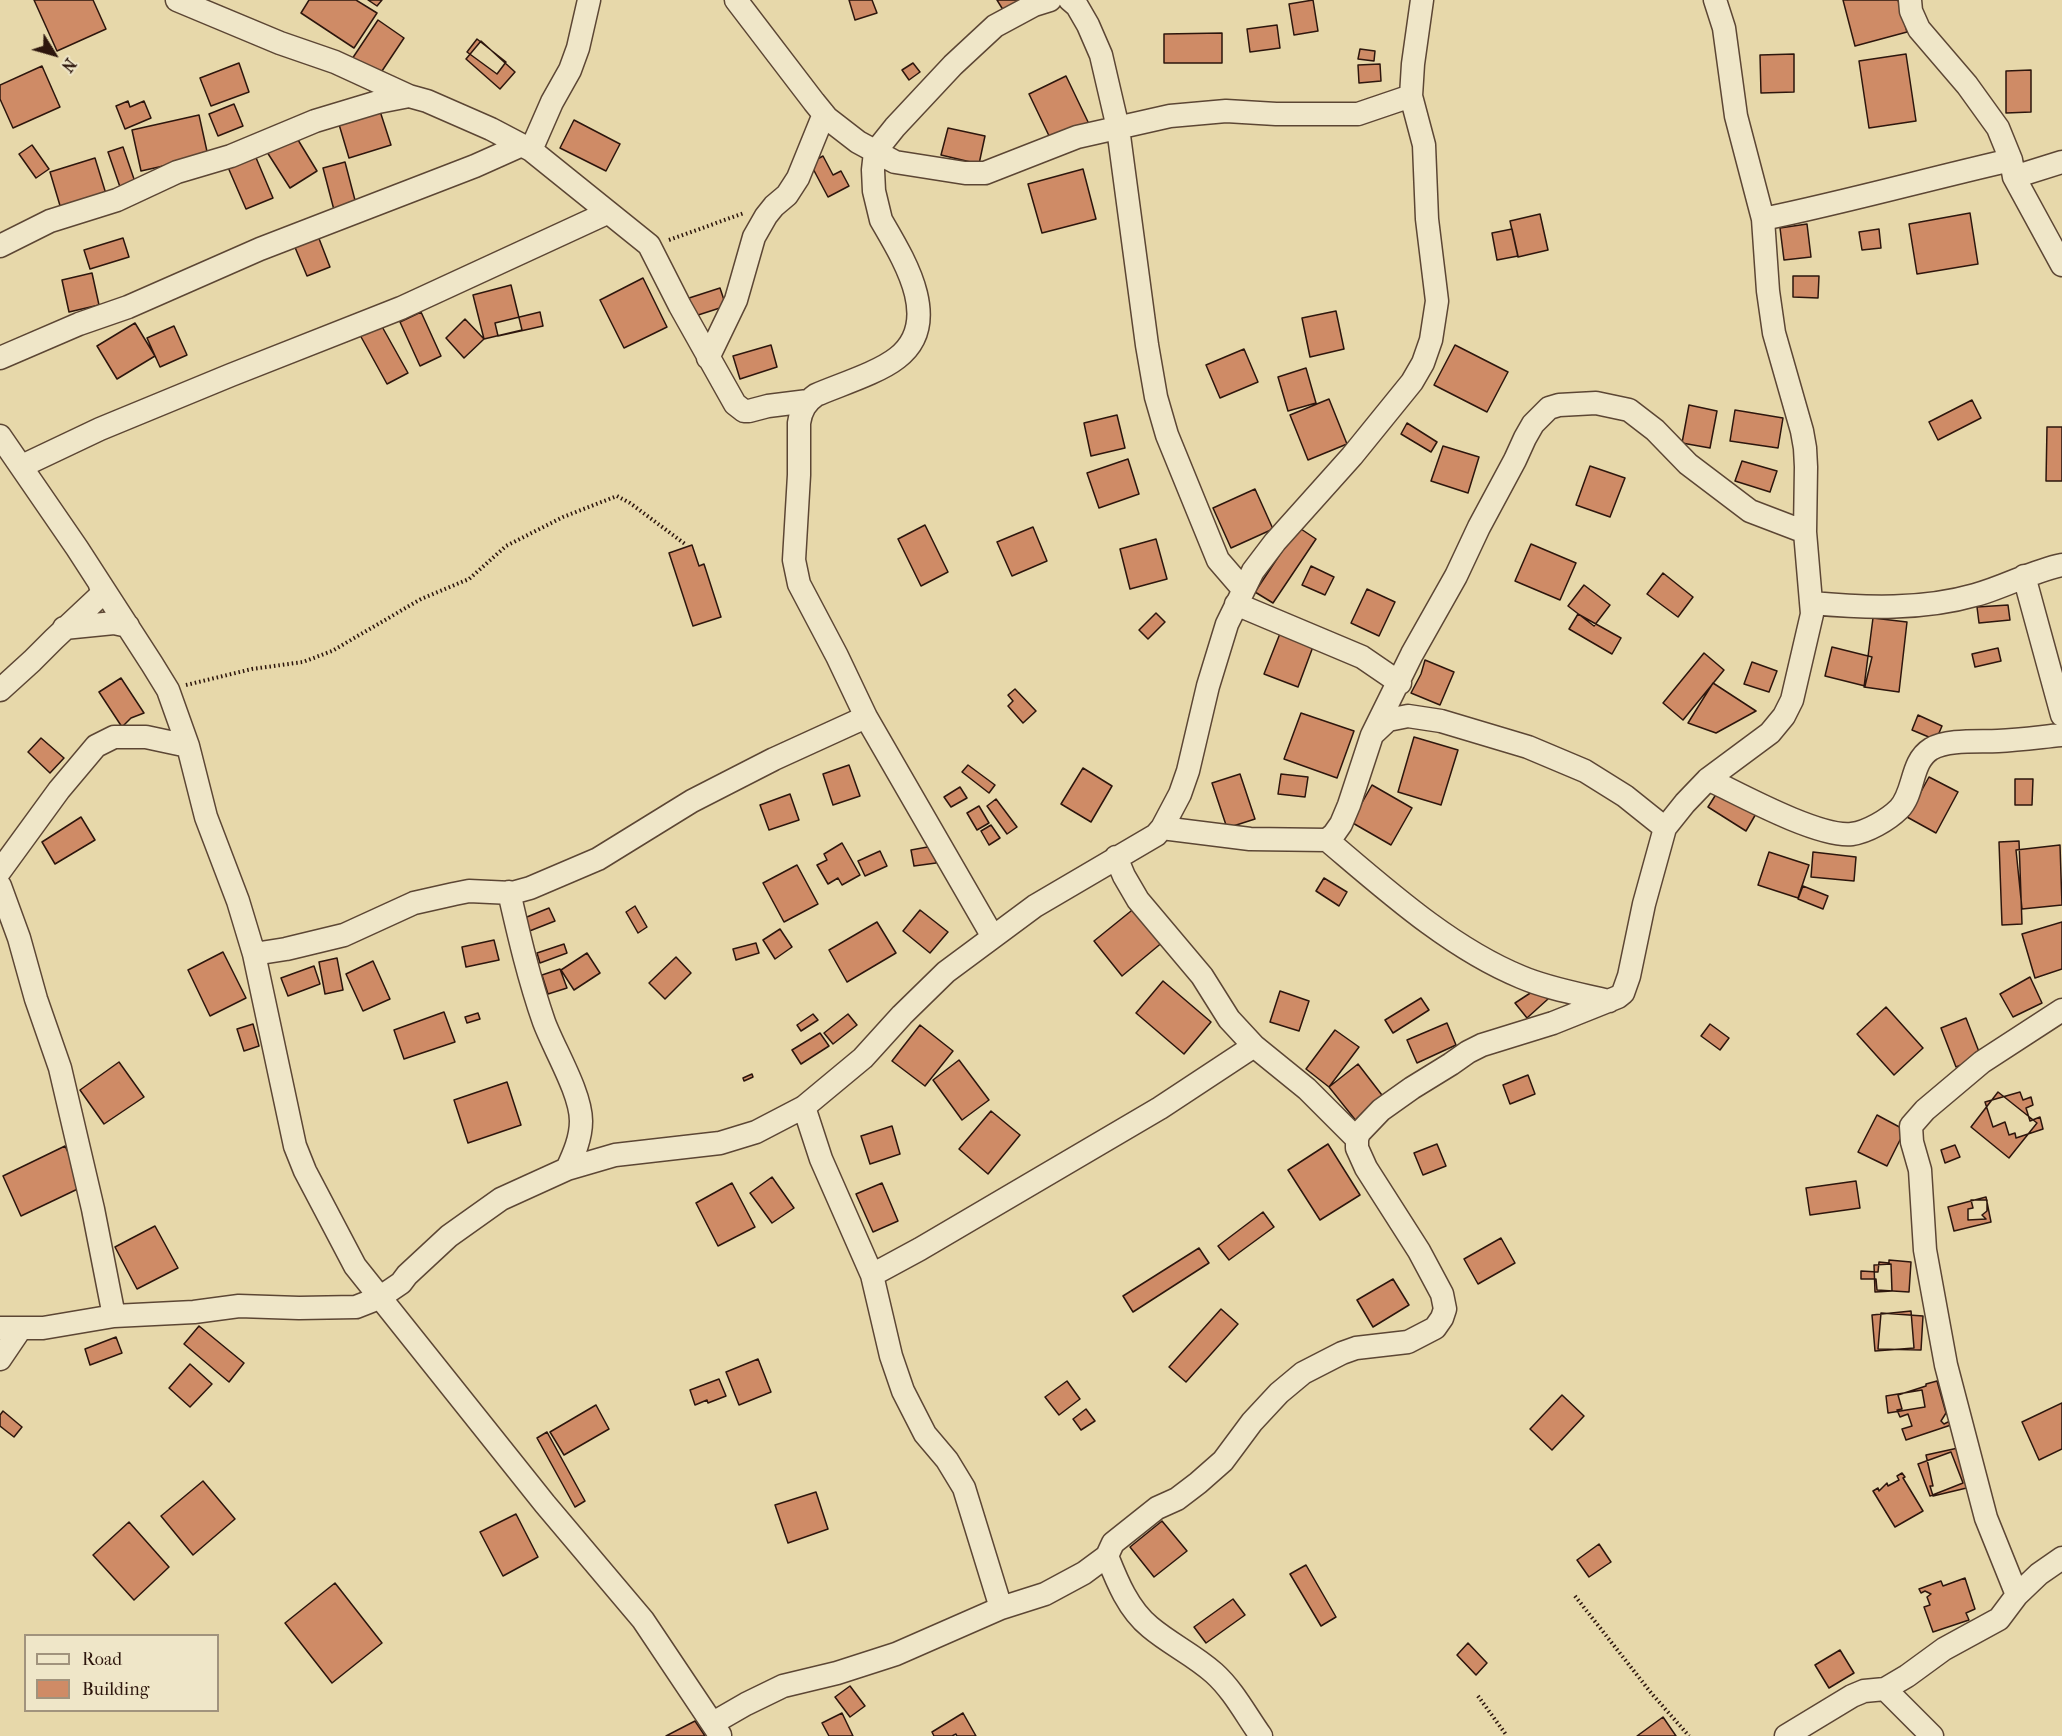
<!DOCTYPE html>
<html>
<head>
<meta charset="utf-8">
<style>
	body { margin:0 }
	#map { position:relative; width:2062px; height:1736px; overflow:hidden; background:#e7d8aa; font-family:"IM FELL French Canon",serif }
	canvas { display:block }
	.legend { position:absolute; left:24px; top:1634px; width:195px; height:78px; box-sizing:border-box; background:#efe6c8; border:2px solid #a1937d; margin:0; padding:8px 10px; list-style:none; font-size:18px; color:#2d160d }
	.legend li { display:flex; align-items:center; gap:12px; height:30px }
	.legend b { width:30px; border:2px solid #a1937d }
	.north { position:absolute; left:24px; top:24px; width:60px; height:60px; -webkit-text-stroke:4px #efe6c8; paint-order:stroke; rotate:127deg; font-size:16px; font-weight:700; line-height:24px; text-align:center; color:#2d160d }
	.north::after { content:''; display:block; margin:auto; width:21px; height:27px; background:#2d160d; clip-path:polygon(50% 0,100% 100%,50% 72%,0 100%) }
</style>
</head>
<body>
<div id="map">
<canvas width="2062" height="1736"></canvas>
<ul class="legend">
<li><b style="height:8px;background:#efe6c8"></b>Road</li>
<li><b style="height:16px;background:#cf8b66"></b>Building</li>
</ul>
<div class="north">N</div>
</div>
<script>
const ctx = document.querySelector('canvas').getContext('2d');
ctx.lineJoin = 'round';
function fillPath(path, color) { ctx.fillStyle = color; ctx.fill(path, 'evenodd'); }
function trace(path, color, width, dash) { ctx.strokeStyle = color; ctx.lineWidth = width; ctx.lineCap = dash ? 'butt' : 'round'; ctx.setLineDash(dash || []); ctx.stroke(path); }
const building = new Path2D(`
	M34 0H93L106 29 57 51Z
	M309 0H356L377 13 354 48 301 13Z
	M368 0H382L377 6Z
	M849 0H872L877 13 855 20Z
	M997 0H1027L1005 13Z
	M1313 0 1318 31 1294 35 1289 4Z
	M1843 0H1898L1907 32 1855 46Z
	M378 20 404 38 378 77 352 59Z
	M1277 25 1280 48 1250 52 1247 29Z
	M1222 33V63H1164V34Z
	M477 39 506 62 497 74 467 52Z
	M481 41 515 72 500 89 466 59Z
	M1360 49 1375 51 1374 61 1358 59Z
	M1794 54V92L1761 93 1760 55Z
	M1906 54 1916 121 1869 128 1859 61Z
	M239 63 249 92 211 106 200 78Z
	M913 63 920 72 909 80 902 70Z
	M1380 64 1381 81 1359 83 1358 65Z
	M42 66 60 107 13 128 0 99V85Z
	M2031 70V112L2006 113V71Z
	M1066 76 1089 124 1052 142 1029 94Z
	M128 101 130 107 144 101 151 118 125 129 116 106Z
	M234 104 243 126 218 136 209 114Z
	M379 108 391 145 349 158 338 121Z
	M199 115 208 156 141 171 132 130Z
	M574 120 620 144 606 171 560 148Z
	M948 128 985 136 979 164 941 155Z
	M295 135 317 171 290 188 267 152Z
	M32 145 49 169 36 178 19 154Z
	M123 147 135 182 120 187 108 152Z
	M254 153 273 198 246 209 227 165Z
	M823 156 833 175 841 171 849 186 828 197 810 163Z
	M95 158 106 194 61 209 50 172Z
	M345 162 356 204 334 210 323 168Z
	M1083 169 1096 219 1042 233 1028 184Z
	M1970 213 1978 264 1917 274 1909 224Z
	M1540 214 1548 250 1518 257 1510 221Z
	M1807 224 1811 257 1784 260 1780 228Z
	M1512 229 1518 256 1497 260 1492 233Z
	M1879 229 1881 248 1862 250 1859 232Z
	M318 236 330 267 307 276 294 245Z
	M123 238 129 257 90 269 84 250Z
	M92 273 99 305 69 312 62 280Z
	M1793 276H1819L1818 298 1793 297Z
	M643 278 667 327 624 348 600 300Z
	M511 285 522 330 484 339 473 295Z
	M720 288 726 306 692 317 686 299Z
	M1336 311 1344 349 1310 357 1302 318Z
	M421 312 441 356 420 366 400 322Z
	M540 312 543 326 498 336 495 323Z
	M465 319 484 339 464 358 446 338Z
	M135 323 155 356 117 379 97 346Z
	M380 323 408 373 387 384 360 335Z
	M174 326 187 355 160 367 147 338Z
	M771 345 777 367 740 379 733 356Z
	M1455 345 1508 372 1487 412 1434 385Z
	M1244 349 1258 382 1220 398 1206 365Z
	M1306 368 1316 403 1288 411 1278 377Z
	M1329 399 1347 444 1308 460 1290 415Z
	M1972 400 1981 418 1938 440 1929 422Z
	M1689 405 1717 411 1710 448 1682 443Z
	M1735 410 1783 418 1778 448 1730 441Z
	M1117 415 1125 448 1091 456 1084 423Z
	M1407 423 1437 442 1431 452 1401 434Z
	M2047 427H2062V481H2046Z
	M1443 446 1479 457 1468 493 1431 481Z
	M1128 459 1139 494 1099 508 1087 473Z
	M1742 461 1777 471 1770 492 1735 481Z
	M1590 466 1625 478 1610 517 1576 505Z
	M1255 489 1273 529 1231 548 1213 508Z
	M925 525 948 572 921 586 898 539Z
	M1033 527 1047 561 1012 576 997 542Z
	M1298 527 1316 539 1273 603 1255 592Z
	M1156 539 1167 579 1130 589 1120 549Z
	M1531 544 1576 563 1560 600 1515 581Z
	M692 545 699 566 704 564 721 617 693 626 669 553Z
	M1311 566 1334 577 1325 595 1302 585Z
	M1663 573 1693 597 1678 617 1647 594Z
	M1584 585 1610 605 1594 626 1568 606Z
	M1367 589 1395 602 1379 636 1351 623Z
	M2008 605 2010 620 1979 623 1977 607Z
	M1156 613 1165 622 1148 639 1139 630Z
	M1578 614 1621 638 1612 654 1569 629Z
	M1873 618 1907 622 1899 692 1864 687Z
	M1281 631 1314 644 1298 687 1264 674Z
	M1832 647 1872 657 1865 686 1825 676Z
	M1998 648 2001 661 1975 667 1972 654Z
	M1704 653 1724 670 1683 720 1663 703Z
	M1425 660 1454 672 1440 705 1411 693 1421 674Z
	M1752 662 1777 671 1769 692 1744 684Z
	M121 678 144 713 131 718 122 727 99 692Z
	M1713 683 1756 711 1716 733 1688 723Z
	M1015 689 1036 711 1023 723 1008 706 1013 701 1008 695Z
	M1301 713 1354 731 1337 778 1284 759Z
	M1918 715 1942 726 1936 740 1912 730Z
	M1414 737 1458 750 1441 805 1398 792Z
	M41 738 64 758 50 773 28 752Z
	M849 765 860 796 833 805 823 774Z
	M968 765 995 785 989 793 962 772Z
	M1083 768 1112 786 1091 822 1061 804Z
	M1240 774 1255 819 1227 828 1212 783Z
	M1281 774 1308 777 1305 797 1278 794Z
	M1929 777 1958 792 1936 833 1907 817Z
	M2015 779H2033L2032 805H2015Z
	M1372 785 1412 808 1391 845 1351 822Z
	M960 787 967 798 951 807 944 797Z
	M1720 788 1757 812 1746 831 1708 807Z
	M790 794 799 820 769 830 760 805Z
	M996 799 1017 827 1007 834 987 806Z
	M979 806 989 823 977 830 967 813Z
	M81 817 95 840 55 864 42 842Z
	M991 825 1000 838 989 845 981 831Z
	M2019 841 2022 924 2002 925 1999 842Z
	M842 843 860 875 842 885 838 878 828 884 817 865 827 860 824 854Z
	M2060 845 2062 905 2022 909 2016 850Z
	M933 846 936 863 914 866 911 850Z
	M880 851 887 866 865 876 858 861Z
	M1769 852 1809 865 1798 898 1758 885Z
	M1813 852 1856 857 1854 881 1811 877Z
	M797 865 818 904 784 922 763 883Z
	M1324 878 1347 892 1339 906 1316 891Z
	M1803 886 1828 896 1823 909 1798 899Z
	M635 906 647 927 638 933 626 912Z
	M1136 907 1164 941 1122 976 1094 941Z
	M549 908 555 921 527 932 522 919Z
	M920 910 948 932 930 953 903 931Z
	M877 922 896 953 847 982 829 950Z
	M2062 922V969L2035 978 2022 934Z
	M780 929 792 947 775 959 763 940Z
	M494 940 499 960 466 967 462 947Z
	M756 943 759 953 736 960 733 949Z
	M564 944 567 953 540 963 537 953Z
	M223 952 246 998 210 1016 188 970Z
	M587 953 600 973 574 990 561 970Z
	M676 957 691 973 665 999 649 983Z
	M337 958 343 990 325 994 319 962Z
	M373 961 390 999 363 1011 346 974Z
	M314 966 320 984 288 996 281 978Z
	M560 969 567 988 548 994 542 975Z
	M2030 977 2042 1003 2013 1017 2000 994Z
	M1163 981 1211 1022 1184 1054 1136 1013Z
	M1538 988 1548 999 1527 1018 1515 1003Z
	M1280 991 1309 1001 1299 1031 1270 1022Z
	M1421 998 1429 1010 1393 1033 1385 1020Z
	M1886 1007 1923 1048 1894 1075 1857 1034Z
	M444 1012 455 1042 404 1059 394 1030Z
	M478 1013 480 1019 467 1023 465 1017Z
	M813 1014 818 1020 801 1031 797 1025Z
	M848 1014 857 1025 833 1044 824 1033Z
	M1966 1018 1981 1057 1956 1067 1941 1028Z
	M1447 1023 1456 1045 1417 1063 1407 1040Z
	M253 1024 259 1046 244 1051 237 1029Z
	M1710 1024 1729 1038 1720 1050 1701 1036Z
	M920 1025 953 1051 925 1086 892 1061Z
	M1335 1030 1359 1047 1329 1087 1306 1069Z
	M820 1033 829 1046 801 1064 792 1050Z
	M959 1060 989 1100 962 1120 933 1080Z
	M119 1062 144 1097 104 1124 80 1090Z
	M1358 1064 1385 1099 1357 1122 1329 1087Z
	M752 1074 753 1077 744 1081 743 1078Z
	M1528 1075 1535 1094 1510 1104 1503 1085Z
	M507 1082 521 1125 468 1143 454 1100Z
	M1998 1092 2037 1123 2009 1158 1971 1127Z
	M2020 1092 2023 1100 2031 1097 2033 1105 2026 1108 2030 1121 2040 1117 2043 1129 2016 1138 2015 1133 2009 1135 2005 1122 1993 1127 1985 1102Z
	M991 1111 1020 1135 988 1174 959 1149Z
	M1877 1115 1905 1130 1887 1166 1858 1152Z
	M892 1126 900 1154 870 1164 861 1136Z
	M1328 1144 1360 1195 1320 1220 1288 1170Z
	M1437 1144 1446 1166 1423 1175 1414 1153Z
	M1955 1145 1960 1157 1945 1163 1941 1150Z
	M65 1146 84 1186 21 1216 3 1176Z
	M772 1177 794 1208 772 1223 750 1193Z
	M1856 1181 1860 1208 1810 1215 1806 1188Z
	M732 1183 755 1227 718 1246 696 1203Z
	M882 1183 898 1221 873 1232 856 1194Z
	M1986 1197 1991 1222 1954 1231 1948 1207Z
	M1971 1200H1987V1211L1982 1215 1986 1219 1968 1220V1209L1973 1208Z
	M1263 1212 1274 1227 1229 1260 1218 1246Z
	M155 1226 178 1268 137 1289 115 1247Z
	M1501 1238 1515 1263 1478 1284 1464 1259Z
	M1199 1248 1209 1263 1133 1312 1123 1296Z
	M1889 1260 1911 1262 1909 1292 1877 1290 1876 1279H1861V1271L1878 1272 1879 1262 1889 1263Z
	M1891 1264 1892 1291 1875 1292 1874 1265Z
	M1393 1279 1409 1305 1373 1327 1357 1300Z
	M1221 1309 1238 1324 1186 1382 1169 1367Z
	M1911 1311 1914 1348 1875 1351 1872 1315Z
	M1881 1313 1923 1316 1921 1350 1878 1349Z
	M199 1326 244 1363 229 1382 184 1344Z
	M116 1337 122 1353 90 1365 85 1349Z
	M758 1359 771 1392 739 1405 726 1372Z
	M190 1364 212 1384 190 1407 169 1388Z
	M719 1379 726 1396 708 1403 707 1400 695 1405 690 1390Z
	M1067 1381 1080 1399 1059 1415 1045 1397Z
	M1937 1381 1946 1413 1941 1421 1944 1424 1950 1421 1951 1425 1906 1440 1902 1429 1912 1426 1908 1414 1900 1417 1897 1410 1902 1409 1898 1395 1926 1386V1384Z
	M1922 1390 1925 1407 1888 1413 1886 1396Z
	M1562 1395 1584 1416 1552 1450 1530 1429Z
	M2062 1403V1449L2039 1460 2022 1422Z
	M596 1405 609 1429 564 1455 550 1432Z
	M1086 1409 1095 1421 1081 1430 1073 1419Z
	M3 1411 22 1427 14 1437 0 1426V1415Z
	M547 1432 585 1501 575 1507 537 1438Z
	M1958 1448 1975 1486 1933 1496 1930 1486H1933L1926 1455Z
	M1951 1452 1963 1483 1930 1496 1918 1464Z
	M1902 1473 1905 1477 1903 1478 1923 1511 1895 1527 1873 1491 1878 1488 1879 1491 1887 1483 1888 1486 1899 1480 1897 1476Z
	M203 1481 235 1519 193 1555 161 1516Z
	M816 1492 828 1529 788 1543 775 1505Z
	M516 1514 538 1557 503 1576 480 1532Z
	M1162 1521 1187 1551 1154 1577 1130 1547Z
	M129 1522 169 1567 134 1600 93 1555Z
	M1599 1544 1611 1562 1589 1577 1577 1560Z
	M1306 1565 1336 1617 1321 1626 1290 1574Z
	M1965 1578 1975 1609 1966 1613 1969 1620 1933 1632 1924 1607 1930 1605 1927 1597 1931 1594 1925 1591 1921 1593 1919 1589 1941 1581 1943 1586Z
	M335 1583 382 1643 332 1683 285 1623Z
	M1233 1599 1245 1615 1206 1643 1194 1627Z
	M1468 1643 1487 1663 1476 1675 1457 1655Z
	M1840 1650 1854 1673 1829 1688 1815 1665Z
	M850 1686 865 1706 850 1717 835 1697Z
	M842 1713 853 1736H829L822 1723Z
	M963 1713 976 1736H957L956 1734 952 1736H934L932 1732Z
	M1663 1717 1676 1736H1637Z
	M695 1721 705 1736H666Z`);
fillPath(building, '#cf8b66');
trace(building, '#2d160d', 1.5);
const minor = new Path2D(`
	M177 0 280 43 335 62 409 96 427 101 491 129 531 150 649 245 680 306 735 404 744 411H749L768 406 808 401
	M736 0 814 102 827 118 858 142 895 162 965 173H985L1077 137 1170 116 1226 111 1276 114H1358L1411 96
	M1070 0 1077 6 1088 25 1101 55 1118 128 1147 345 1156 397 1167 435 1218 560 1243 589
	M1910 0 1911 11 1919 29 1967 85 1998 128 2011 160 2014 177 2062 265
	M531 150 552 102 570 70 578 48 589 0
	M2014 177 2062 162
	M1763 219C1846 202 1928 179 2011 160
	M0 246 50 221 117 200 177 172 231 156 315 121 378 102 409 96
	M0 358 79 324 128 307 260 249 475 166 522 145
	M708 358 736 300 754 237 766 216 774 206 787 195 798 178 824 114
	M0 436 77 548 152 664 168 690 188 746 206 817 238 901 254 954 295 1146 305 1171 355 1266 545 1504 643 1620 720 1735
	M22 466 100 429 231 375 401 308 607 213
	M2024 576 2062 715
	M1811 603C1866 608 1923 610 1975 595 2005 587 2032 571 2062 565
	M1236 604 1362 657 1400 683
	M64 628 114 623 128 626
	M0 690 32 661 54 639 103 593 100 585
	M1372 735 1412 654 1456 576 1479 527 1515 460 1525 438 1533 424 1549 408 1559 405 1596 403 1629 410 1655 430 1688 464 1750 511 1805 532
	M1708 779C1739 794 1819 838 1852 834 1867 832 1888 820 1899 809 1915 793 1910 762 1931 749 1948 739 1979 742 1998 741 2020 740 2041 737 2062 735
	M1162 828 1250 839 1327 840 1334 834 1341 824 1349 805 1372 735 1388 720 1408 716 1441 721 1528 747 1585 771 1625 796 1665 828
	M1327 840C1385 889 1450 948 1521 977 1549 989 1580 994 1609 1001
	M1116 857 1124 876 1138 900 1202 976 1229 1019 1254 1046 1307 1089 1357 1139
	M0 871 59 790 96 746 114 737H146L188 746
	M0 886 19 938 36 999 60 1068 93 1209 114 1316
	M509 892C519 936 529 979 544 1022 554 1049 581 1093 581 1121 581 1138 574 1154 567 1169
	M993 937 866 717 837 656 799 584 794 560 799 475V423C801 410 806 402 816 395 839 385 878 373 897 358 944 322 903 258 881 220L874 191 873 170 875 152 895 127 953 65 995 26 1034 5 1050 0
	M254 954 286 949 344 935 414 903 454 894 469 891 512 893 530 888 598 859 692 801 774 759 866 717
	M804 1107 821 1159 872 1275 891 1356 903 1391 925 1434 947 1460 964 1488 1001 1608
	M872 1275 920 1249 1160 1108 1254 1046
	M0 1328H43L114 1316 194 1312 239 1306 299 1308 356 1307 379 1298 401 1283 407 1275 449 1236 501 1199 567 1169 615 1155 720 1143 756 1132 804 1107 863 1058 902 1015 946 972 1035 906 1156 835 1162 828 1180 794 1188 771 1208 686 1227 624 1253 571 1275 542 1352 456 1412 382 1423 363 1431 340 1437 301 1427 219 1424 145 1411 96 1413 64 1422 0
	M0 1359 21 1328
	M1107 1556C1117 1581 1128 1609 1150 1627 1170 1644 1194 1655 1214 1673 1233 1690 1246 1715 1261 1736
	M2017 1595 2039 1574 2062 1558
	M1885 1689 1932 1736
	M713 1723 746 1704 783 1686 837 1673 896 1654 1001 1608 1045 1594 1084 1573 1107 1556 1113 1543 1157 1508 1177 1499 1198 1483 1223 1461 1252 1422 1279 1393 1303 1373 1342 1353 1356 1348 1408 1342 1435 1328 1442 1318 1445 1309 1442 1294 1419 1251 1366 1168 1357 1148V1139L1359 1133 1381 1110 1412 1088 1451 1064 1468 1052 1482 1045 1553 1023 1618 997 1623 993 1629 976 1644 904 1665 828 1685 803 1708 779 1770 733 1784 716 1792 700 1812 614 1805 532 1806 467 1805 448 1802 431 1774 333 1768 291 1763 219 1736 116 1724 28 1715 0
	M1786 1736 1852 1696 1864 1691 1885 1689 1907 1676 1944 1649 1999 1619 2017 1595 1986 1518 1946 1365 1925 1250 1920 1170 1912 1142 1911 1126 1925 1110 1982 1062 2062 1010`);
trace(minor, '#5c4634', 25);
trace(new Path2D(`
	M669 240 744 213
	M186 685 252 669 303 662 332 651 421 599 469 579 506 546 563 517 617 496 630 503 685 544
	M1575 1596 1652 1694 1689 1736
	M1478 1696 1507 1736`), '#2d160d', 4, [1.5, 3]);
trace(minor, '#efe6c8', 22);
</script>
</body>
</html>
